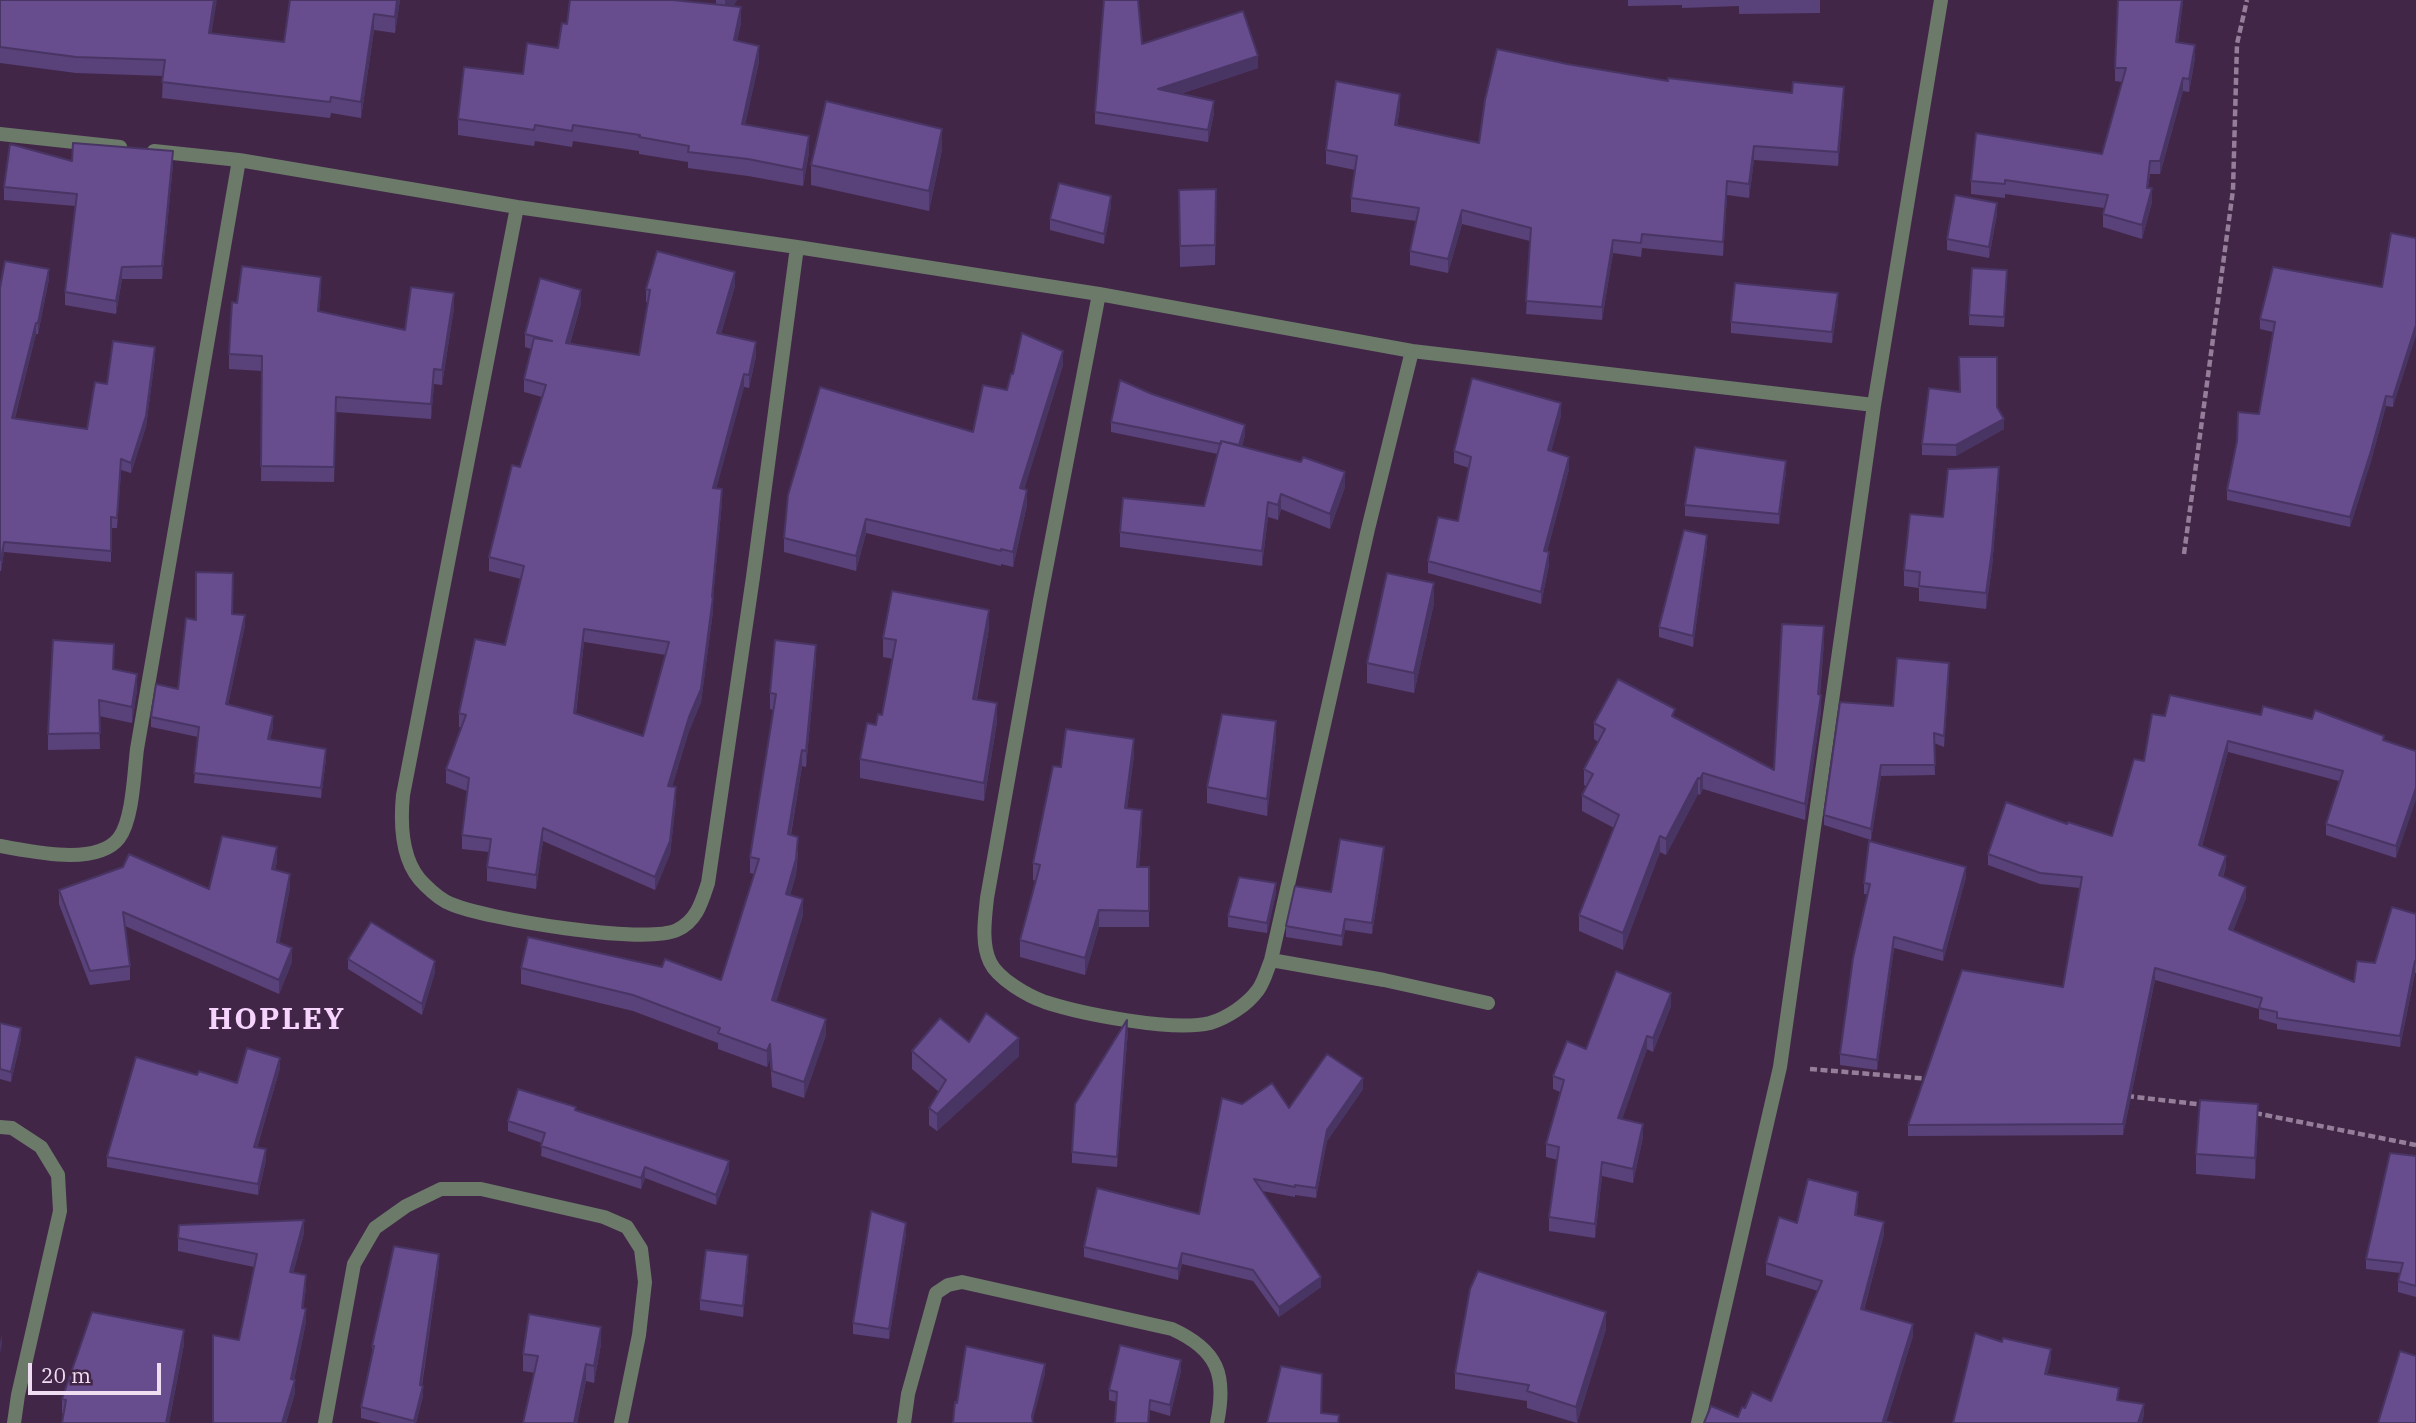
<!DOCTYPE html>
<html>
<head>
<meta charset="utf-8">
<style>
	body { margin:0 }
	#map { position:relative; width:2416px; height:1423px; overflow:hidden; background:#422647; font-family:"IBM Plex Serif",serif }
	canvas { display:block }
	.scale { position:absolute; left:28px; top:1363px; width:133px; height:32px; box-sizing:border-box; border:4px solid #efddf2; border-top:0; padding-left:9px; font-size:21px; line-height:24px; white-space:nowrap; color:#efddf2; -webkit-text-stroke:5px #422647; paint-order:stroke }
</style>
</head>
<body>
<div id="map">
<canvas width="2416" height="1423"></canvas>
<div class="scale">20 m</div>
</div>
<script>
const ctx = document.querySelector('canvas').getContext('2d');
ctx.lineJoin = 'round';
function trace(path, color, width, dash) { ctx.strokeStyle = color; ctx.lineWidth = width; ctx.lineCap = dash ? 'butt' : 'round'; ctx.setLineDash(dash || []); ctx.stroke(path); }
function fillPath(path, color) { ctx.fillStyle = color; ctx.fill(path, 'evenodd'); }
function label(font, color, halo, rows, align = 'center') {
  ctx.font = font + ' "IBM Plex Serif",serif'; ctx.lineWidth = 6; ctx.setLineDash([]); ctx.textBaseline = 'middle'; ctx.strokeStyle = halo; ctx.fillStyle = color; for (const [text, x, y, turn = 0] of rows) {
    ctx.save(); ctx.translate(x, y); ctx.rotate((+turn || 0) * Math.PI / 180); ctx.textAlign = isNaN(turn) ? turn : align; if (halo) ctx.strokeText(text, 0, 0); ctx.fillText(text, 0, 0); ctx.restore();
  }
}
trace(new Path2D(`
	M2184 554 2233 190 2237 44 2247 0
	M1810 1069 1930 1079
	M2127 1096 2205 1105
	M2255 1113 2416 1145`), '#957e99', 4.5, [7, 3.5]);
trace(new Path2D(`
	M0 134 120 147
	M154 151 239 160 517 207 797 247 1099 294 1412 351 1874 405
	M517 207 403 795C400 826 401 863 425 885 432 892 443 901 451 904 486 919 645 945 677 930 697 921 702 901 708 883L753 577 797 247
	M1099 294 1040 600 987 898C985 918 981 943 990 962 998 979 1028 996 1045 1002 1082 1014 1173 1032 1210 1023 1227 1018 1247 1005 1258 990 1264 982 1267 970 1271 960L1368 529 1412 351
	M0 846C30 851 97 867 119 838 133 819 134 773 137 749L239 160
	M1271 960 1384 980 1488 1003
	M0 1127 12 1128 41 1147 58 1175 60 1211 18 1395 14 1423
	M325 1423 354 1264 375 1228 406 1206 441 1189H481L604 1217 627 1227 641 1249 645 1282 639 1335 621 1423
	M904 1423 908 1394 936 1293 948 1285 962 1282 1172 1329C1218 1350 1227 1375 1217 1423
	M1698 1423 1780 1067 1874 405 1941 0`), '#6c7a6a', 14);
fillPath(new Path2D(`
	M0 0 212 33 284 42 400 0 395 33 374 30 361 118 331 113 330 118 162 98 163 76 76 73 0 63Z
	M716 0H737L733 6 741 23 737 41 759 62 745 124 809 153 803 186 748 176 688 168V162L639 154V151L573 141 572 147 535 141 534 146 458 135V119L558 48 567 24 716 4Z
	M1628 0H1820V13L1739 14V6L1682 8V5L1628 6Z
	M2183 0 2178 42 2195 58 2189 92 2183 91 2160 174H2150L2148 188 2152 202 2142 239 2103 227V214L2104 208 2005 194V198L1971 194V181L2102 154 2122 82 2115 81V68Z
	M1142 44 1258 68 1180 94 1214 113 1208 142 1095 124V112Z
	M1567 64 1668 81 1844 101 1838 166 1754 160 1749 198 1727 195 1723 256 1642 248 1641 257 1613 253 1602 320 1526 314 1530 241 1462 224 1448 273 1410 265V251L1416 221 1351 212V198L1355 170 1326 164V150L1400 107 1397 126 1479 143Z
	M942 150 929 211 811 185V165Z
	M72 161 173 164 162 279H122L116 314 65 305V292L75 206 4 200V187Z
	M1216 189 1215 265 1180 267 1179 190Z
	M1111 207 1104 244 1050 230V219Z
	M1997 214 1989 258 1947 250V239Z
	M2416 238 2393 407 2386 406 2371 461 2350 527 2227 500V490L2259 414 2273 332 2260 329V319L2382 287Z
	M49 279 38 334H36L15 418 87 429 107 384 155 358 146 427 131 473 121 470 117 528H111V562L4 552 1 571H0V288Z
	M2007 280 2004 327 1969 325V315Z
	M735 286 721 334 756 356 749 388 744 387 716 488 722 502 713 597V611L701 702 689 731 672 787 676 801 670 854 655 890 543 841 536 889 487 881V867L489 852 462 849V835L467 791 446 783V769L462 727H459V713L505 645 521 579 489 571V557L520 467 542 397 524 392V379L531 349 525 347V334L581 304 570 344 639 355 648 303 646 302V289ZM584 642 666 655 643 736 576 714Z
	M321 292 319 311 405 330 454 308 442 385 434 384 431 419 336 412 334 482 261 481 262 371 229 369V354L237 303Z
	M1838 303 1832 343 1731 333V322Z
	M1063 365 1024 489 1027 505 1013 567 1001 564V566L866 533 856 571 784 552V538L973 432 1007 390 1013 374Z
	M1997 407 2004 429 1956 456 1922 455V444Z
	M1561 416 1551 451 1569 469 1547 552 1549 565 1541 604 1428 573V561L1458 521 1469 468 1454 463V451Z
	M1111 422 1245 435 1242 446 1345 487 1330 529 1281 509 1278 520 1268 517 1262 566 1120 547V532L1204 506 1218 454 1111 432Z
	M1786 471 1779 524 1685 516V505Z
	M1999 483 1992 567 1986 609 1919 601V588L1904 586V570L1943 517Z
	M1707 545 1693 647 1659 637V627Z
	M1434 603 1414 693 1367 683V663Z
	M232 614 245 625 228 705 273 727 270 740 326 759 321 798 194 783 198 737 151 727V717L178 689 196 620Z
	M989 628 977 699 997 722 984 801 860 778V759L876 725 882 715 893 659 883 657V638Z
	M1824 642 1820 695 1821 711 1805 820 1703 789 1700 795 1698 794 1666 855 1660 852 1623 950 1579 931V915L1614 828 1582 811V795L1586 786 1584 785V769L1598 742 1594 739V723L1675 717 1774 770Z
	M816 661 806 767 802 766 791 835 798 853 796 875 790 895 803 915 776 1002 826 1035 804 1098 772 1087 770 1059 767 1067 718 1049V1043L633 1011 521 984V968L721 980 754 874 750 873V857L773 710 770 709V693Z
	M114 669 137 690 132 723 99 716 100 749 48 750V734Z
	M1949 674 1944 747 1934 743 1935 775 1881 776 1871 840 1824 825V815L1893 706Z
	M2165 716 2384 741 2416 751 2396 858 2326 835V824L2339 781 2228 752 2202 846 2226 867 2223 877 2246 898 2233 931 2354 982 2375 963 2416 914V973H2415L2400 1047 2277 1029V1024L2259 1019V1009L2155 980 2123 1135 1908 1136V1125L2063 987 2080 888 2040 884 1988 865V854L2067 824 2112 836 2144 761Z
	M1276 738 1267 816 1207 803V787Z
	M1134 755 1127 808 1142 827 1139 867H1149V927H1099L1085 975 1020 957V940L1036 881 1033 880V863L1061 767Z
	M1384 857 1372 934 1345 930 1342 946 1286 937V926L1331 892Z
	M277 861 275 870 290 888 279 943 292 962 279 994 125 926 130 966V980L90 985 59 904V890L209 889Z
	M1966 877 1943 961 1894 948 1877 1070 1840 1065V1054L1868 894H1864V883Z
	M1276 893 1267 933 1228 927V916Z
	M348 959 435 972 422 1015 348 969Z
	M1671 1006 1653 1052 1647 1049 1622 1119 1643 1137 1633 1183 1602 1176 1595 1238 1549 1231V1217L1558 1160 1546 1157V1144L1560 1092 1553 1089V1076L1586 1049Z
	M0 1023 21 1039 11 1082 0 1079Z
	M1128 1030 1117 1167 1072 1163V1152Z
	M969 1042 1019 1056 937 1131 929 1125V1108L939 1092 912 1069V1051Z
	M280 1068 257 1148 266 1160 258 1195 107 1167V1157L197 1075 237 1083Z
	M1363 1089 1327 1141 1316 1198 1295 1195V1197L1262 1191 1321 1287 1279 1317 1253 1281 1182 1264 1178 1280 1084 1257V1247L1199 1214 1242 1104 1289 1108Z
	M576 1110 729 1171 716 1205 645 1178 641 1189 541 1156 542 1143 508 1131V1121Z
	M2258 1125 2255 1179 2196 1174V1154Z
	M2416 1156V1297L2398 1292V1281L2400 1273 2366 1269V1259Z
	M1858 1204 1856 1215 1884 1234 1864 1310 1913 1336 1886 1422 1738 1417 1745 1408 1771 1401 1818 1291 1766 1275V1263L1797 1223Z
	M304 1233 293 1273 306 1288 303 1308 306 1322 294 1380 295 1393 286 1423H213L239 1340 254 1267 178 1251V1238Z
	M906 1234 889 1339 853 1334V1323Z
	M439 1265 422 1386 423 1396 416 1423H381L361 1418V1407L372 1356V1346Z
	M748 1266 743 1317 700 1310V1300Z
	M1606 1329 1577 1423 1527 1408V1401L1455 1389V1373Z
	M184 1344 169 1423H62L64 1414 62 1413V1399Z
	M601 1344 594 1383 586 1381 577 1423H523L535 1373 523 1371V1354Z
	M1181 1371 1170 1416 1150 1410 1149 1423H1115L1116 1402 1109 1400V1390Z`), '#59417a');
fillPath(new Path2D(`
	M214 0H217L209 49V33Z
	M397 0H400L395 33V17Z
	M725 0H737L725 21Z
	M2182 0H2183V4L2176 55V42Z
	M741 7V23L734 56V40Z
	M374 14V30L361 118V102Z
	M2195 45V58L2189 92V79Z
	M759 46V62L742 140V124Z
	M1258 56V68L1158 101V89Z
	M2183 78V91L2160 174V161Z
	M1844 87V101L1838 166V152Z
	M1400 94V107L1395 139V125Z
	M1214 101V113L1208 142V130Z
	M942 129V150L929 211V191Z
	M809 136V153L803 186V170Z
	M1754 146V160L1749 198V184Z
	M173 151V164L162 279V266Z
	M1727 181V195L1723 256V242Z
	M2152 188V202L2142 239V225Z
	M1111 196V207L1104 244V234Z
	M1997 203V214L1989 258V247Z
	M1462 210V224L1448 273V259Z
	M1613 240V253L1602 320V307Z
	M122 267V279L116 314V301Z
	M49 269V279L38 334V323Z
	M735 272V286L717 347V333Z
	M321 277V292L318 326V311Z
	M581 290V304L566 357V343Z
	M454 293V308L442 385V370Z
	M1838 293V303L1832 343V332Z
	M36 323V334L12 428V418Z
	M2416 325V336L2393 407V397Z
	M756 342V356L749 388V375Z
	M155 347V358L146 427 131 473V463Z
	M1063 351V365L1020 503V488Z
	M434 369V384L431 419V404Z
	M744 374V387L713 501V488Z
	M2386 396V406L2371 461 2350 527V517Z
	M1561 403V416L1548 463V450Z
	M2004 419V429L1956 456V445Z
	M1245 425V435L1239 458V448Z
	M1569 457V469L1544 563V551Z
	M1786 461V471L1779 524V514Z
	M1999 467V483L1992 567 1986 609V593Z
	M1345 472V487L1330 529V514Z
	M722 489V502L712 611V597Z
	M1027 490V505L1013 567V552Z
	M1281 494V509L1278 520V505Z
	M1268 502V517L1262 566V551Z
	M866 519V533L856 571V556Z
	M1707 535V545L1693 647V636Z
	M4 542V552L1 571V560Z
	M1549 552V565L1541 604V592Z
	M1434 583V603L1414 693V673Z
	M713 597V611L701 702 689 731 668 800V786L689 717Z
	M989 610V628L973 718V699Z
	M245 615V625L226 715V704Z
	M1824 626V642L1818 711V694Z
	M584 629V642L574 727V713Z
	M816 645V661L806 767V751Z
	M1949 663V674L1944 747V736Z
	M137 674V690L132 723V707Z
	M1821 695V711L1805 820V804Z
	M997 703V722L984 801V783Z
	M273 716V727L268 750V739Z
	M1276 721V738L1267 816V799Z
	M1134 739V755L1125 825V808Z
	M2228 741V752L2199 856V845Z
	M326 749V759L321 798V788Z
	M802 750V766L788 850V834Z
	M1881 765V776L1871 840V829Z
	M1703 773V789L1700 795V779Z
	M1698 778V794L1666 855V839Z
	M676 787V801L670 854 655 890V877Z
	M2416 788V800L2396 858V846Z
	M1142 810V827L1137 884V867Z
	M543 828V841L536 889V875Z
	M1660 836V852L1623 950V933Z
	M798 837 796 875 786 909V894Z
	M277 847V861L272 883V869Z
	M1384 847V857L1372 934V923Z
	M2226 856V867L2219 886V875Z
	M1966 867V877L1943 961V951Z
	M290 874V888L277 956V942Z
	M1276 883V893L1267 933V923Z
	M2246 887V898L2229 941V929Z
	M803 899V915L772 1016V1000Z
	M1099 910V927L1085 975V958Z
	M1345 919V930L1342 946V936Z
	M1894 937V948L1877 1070V1060Z
	M292 948V962L279 994V980Z
	M435 961V972L422 1015V1004Z
	M2415 961V973L2400 1047V1036Z
	M2155 968V980L2123 1135V1124Z
	M1671 993V1006L1653 1052V1038Z
	M826 1019V1035L804 1098V1082Z
	M1128 1020V1030L1117 1167V1157Z
	M21 1028V1039L11 1082V1072Z
	M1647 1036V1049L1618 1131V1118Z
	M1019 1038V1056L937 1131V1114Z
	M770 1044V1059L767 1067V1051Z
	M280 1058V1068L254 1157V1147Z
	M1363 1078V1089L1327 1141 1316 1198V1188L1327 1130Z
	M2258 1104V1125L2255 1179V1158Z
	M1643 1124V1137L1633 1183V1169Z
	M266 1149V1160L258 1195V1184Z
	M729 1161V1171L716 1205V1195Z
	M1602 1162V1176L1595 1238V1224Z
	M645 1167V1178L641 1189V1178Z
	M1858 1192V1204L1855 1226V1215Z
	M304 1220V1233L290 1285V1272Z
	M1884 1222V1234L1861 1320V1309Z
	M906 1223V1234L889 1339V1329Z
	M1182 1253V1264L1178 1280V1269Z
	M439 1254V1265L420 1395 423 1386V1396L416 1423H414Z
	M748 1255V1266L743 1317V1306Z
	M306 1275V1288L302 1321V1308Z
	M1321 1277V1287L1279 1317V1307Z
	M306 1309V1322L292 1391 295 1380V1393L286 1423H282Z
	M1606 1312V1329L1577 1423 1576 1407Z
	M1913 1324V1336L1886 1423H1883Z
	M601 1327V1344L594 1383V1366Z
	M184 1330V1344L169 1423H166Z
	M2 1334V1344L0 1353V1343Z
	M2051 1349V1360L2045 1385V1374Z
	M1181 1360V1371L1170 1416V1405Z
	M586 1364V1381L577 1423H574Z
	M1045 1364V1374L1032 1423V1416Z
	M2144 1404V1416L2142 1423H2138Z`), '#483563');
const building = new Path2D(`
	M0 0H214L209 33 284 42 290 0H397L395 17 374 14 361 102 331 97 330 102 162 82 165 60 76 57 0 47Z
	M570 0H673L741 7 734 40 759 46 742 124 809 136 803 170 748 159 688 152 689 146 639 137 640 135 573 125 572 131 535 125 534 130 458 119 464 67 523 74 527 43 558 48 562 23 567 24Z
	M1104 0H1138L1142 44 1243 11 1258 56 1158 89 1214 101 1208 130 1095 112Z
	M2118 0H2182L2176 42 2195 45 2189 79 2183 78 2160 161H2150L2147 188H2152L2142 225 2103 214 2108 195 2005 180V184L1971 181 1976 133 2102 154 2126 68H2115Z
	M1497 49 1567 64 1668 81V78L1792 93 1793 82 1844 87 1838 152 1754 146 1749 184 1727 181 1723 242 1642 234 1641 243 1613 240 1602 307 1526 301 1531 228 1462 210 1448 259 1410 251 1419 208 1351 198 1357 156 1326 150 1336 81 1400 94 1395 125 1479 143 1485 100Z
	M826 101 942 129 929 191 811 165Z
	M73 143 173 151 162 266 122 267 116 301 65 292 77 194 4 187 10 144 72 161Z
	M1059 183 1111 196 1104 234 1050 219Z
	M1216 189 1215 245 1180 246 1179 190Z
	M1955 195 1997 203 1989 247 1947 239Z
	M2391 233 2416 238V325L2393 397 2386 396 2371 451 2350 517 2227 490 2237 441 2238 412 2259 414 2275 322 2260 319 2273 267 2382 287Z
	M657 251 735 272 717 333 756 342 749 375 744 374 713 488 722 489 712 597H713L701 689 689 717 668 786 676 787 670 841 655 877 543 828 536 875 487 867 491 839 462 835 469 778 446 769 466 715 459 713 475 639 505 645 524 566 489 557 512 465 520 467 546 385 524 379 534 338 552 341 525 334 540 278 581 290 566 343 639 355 650 290 646 289ZM584 629 669 642 643 736 574 713Z
	M5 261 49 269 38 323H36L12 418 87 429 95 382 107 384 113 341 155 347 146 416 131 463 121 459 117 518 111 517V551L4 542 1 560H0V288Z
	M242 266 321 277 318 311 405 330 411 287 454 293 442 370 434 369 431 404 336 397 334 467 261 466 262 356 229 354 232 302 237 303Z
	M1972 268 2007 270 2004 317 1969 315Z
	M1735 283 1838 293 1832 332 1731 322Z
	M1022 333 1063 351 1020 488 1027 490 1013 552 1001 549V551L866 519 856 556 784 538 788 495 820 387 973 432 983 385 1007 390 1011 374H1013Z
	M1959 357H1997V407L2004 419 1956 445 1922 444 1929 388 1960 392Z
	M1472 378 1561 403 1548 450 1569 457 1544 551 1549 552 1541 592 1428 561 1438 517 1458 521 1471 457 1454 451Z
	M1120 380 1152 394 1245 425 1239 445 1221 441V444L1111 422Z
	M1221 441 1301 462 1303 457 1345 472 1330 514 1281 494 1278 505 1268 502 1262 551 1120 532 1123 498 1204 506Z
	M1695 447 1786 461 1779 514 1685 505Z
	M1999 467 1992 551 1986 593 1919 586 1920 572 1904 570 1910 514 1943 517 1948 469Z
	M1684 530 1707 535 1693 636 1659 627Z
	M196 572 233 573 232 614 245 615 226 704 273 716 268 739 326 749 321 788 194 773 199 727 151 717 156 684 178 689 186 618 196 620Z
	M1387 573 1434 583 1414 673 1367 663Z
	M892 591 989 610 973 699 997 703 984 783 860 759 867 723 876 725 878 714 882 715 896 640 883 638Z
	M1782 624 1824 626 1818 694 1821 695 1805 804 1703 773 1700 779 1698 778 1666 839 1660 836 1623 933 1579 915 1619 815 1582 795 1593 774 1584 769 1605 729 1594 723 1618 679 1675 709 1672 716 1774 770Z
	M53 640 114 644 113 669 137 674 132 707 99 700 100 733 48 734Z
	M775 640 816 645 806 751 802 750 788 834 798 837 796 859 786 894 803 899 772 1000 826 1019 804 1082 772 1071 770 1044 767 1051 718 1033 720 1028 633 995 521 968 528 937 662 967 665 959 721 980 759 859 750 857 776 694 770 693Z
	M1897 658 1949 663 1944 736 1934 733 1935 765H1881L1871 829 1824 815 1840 702 1893 706Z
	M2170 695 2261 715 2263 706 2312 719 2315 710 2384 736 2383 740 2416 751V788L2396 846 2326 824 2343 771 2228 741 2199 845 2226 856 2219 875 2246 887 2229 929 2354 982 2357 961 2375 963 2392 907 2416 914V961H2415L2400 1036 2277 1018V1012L2259 1008 2262 998 2155 968 2123 1124 1908 1125 1962 970 2063 987 2082 877 2040 873 1988 854 2006 802 2067 824 2068 822 2112 836 2134 759 2144 761 2152 714 2165 716Z
	M1222 714 1276 721 1267 799 1207 787Z
	M1066 729 1134 739 1125 808 1142 810 1137 867H1149V911L1099 910 1085 958 1020 940 1040 865 1033 863 1053 766 1061 767Z
	M222 836 277 847 272 869 290 874 277 942 292 948 279 980 123 912 130 966 90 971 59 890 123 867 129 854 209 889Z
	M1340 839 1384 847 1372 923 1345 919 1342 936 1286 926 1295 886 1331 892Z
	M1869 841 1966 867 1943 951 1894 937 1877 1060 1840 1054 1853 958 1870 884 1864 883Z
	M1239 877 1276 883 1267 923 1228 916Z
	M371 922 435 961 422 1004 348 959Z
	M1616 971 1671 993 1653 1038 1647 1036 1618 1118 1643 1124 1633 1169 1602 1162 1595 1224 1549 1217 1559 1147 1546 1144 1564 1080 1553 1076 1567 1041 1586 1049Z
	M986 1013 1019 1038 937 1114 929 1108 946 1080 912 1051 940 1018 969 1042Z
	M1127 1020 1117 1157 1072 1152 1075 1104Z
	M0 1023 21 1028 11 1072 0 1069Z
	M247 1048 280 1058 254 1147 266 1149 258 1184 107 1157 136 1057 197 1075 199 1071 237 1083Z
	M1327 1054 1363 1078 1327 1130 1316 1188 1295 1185V1187L1254 1179 1321 1277 1279 1307 1253 1270 1182 1253 1178 1269 1084 1247 1097 1188 1199 1214 1222 1098 1242 1104 1272 1083 1289 1108Z
	M518 1089 576 1107 575 1110 729 1161 716 1195 645 1167 641 1178 541 1146 545 1133 508 1121Z
	M2200 1100 2258 1104 2255 1158 2196 1154Z
	M2390 1153 2416 1156V1286L2398 1281 2403 1263 2366 1259Z
	M1808 1179 1858 1192 1855 1215 1884 1222 1861 1309 1913 1324 1883 1421 1892 1423H1704L1711 1406 1738 1417 1742 1407 1745 1408 1752 1392 1771 1401 1822 1281 1766 1263 1779 1217 1797 1223Z
	M871 1211 906 1223 889 1329 853 1323Z
	M304 1220 290 1272 306 1275 302 1308 306 1309 291 1379 295 1380 282 1423H213V1335L239 1340 257 1254 178 1238 179 1225Z
	M394 1246 439 1254 420 1385 423 1386 414 1421 361 1407 374 1346H372Z
	M706 1250 748 1255 743 1306 700 1300Z
	M1478 1271 1606 1312 1576 1407 1527 1391 1529 1385 1455 1373 1470 1289Z
	M92 1312 184 1330 166 1423H62L66 1400 62 1399Z
	M529 1314 601 1327 594 1366 586 1364 574 1423H523L538 1356 523 1354Z
	M1975 1333 2002 1342 2003 1338 2051 1349 2045 1374 2119 1388 2117 1400 2144 1404 2138 1423H1953Z
	M1120 1345 1181 1360 1170 1405 1150 1400 1148 1423H1115L1117 1392 1109 1390Z
	M966 1346 1045 1364 1032 1416 1033 1423H953L955 1402 957 1403Z
	M2400 1351 2416 1356V1423H2378Z
	M1281 1366 1322 1374 1321 1413 1339 1415 1338 1423H1267Z`);
fillPath(building, '#674c8e');
trace(building, '#483563', 2);
ctx.letterSpacing = '2px';
label('bold 30px', '#f6d4fd', '#422647', [
	["HOPLEY",277,1020]
]);
ctx.letterSpacing = '0px';
</script>
</body>
</html>
